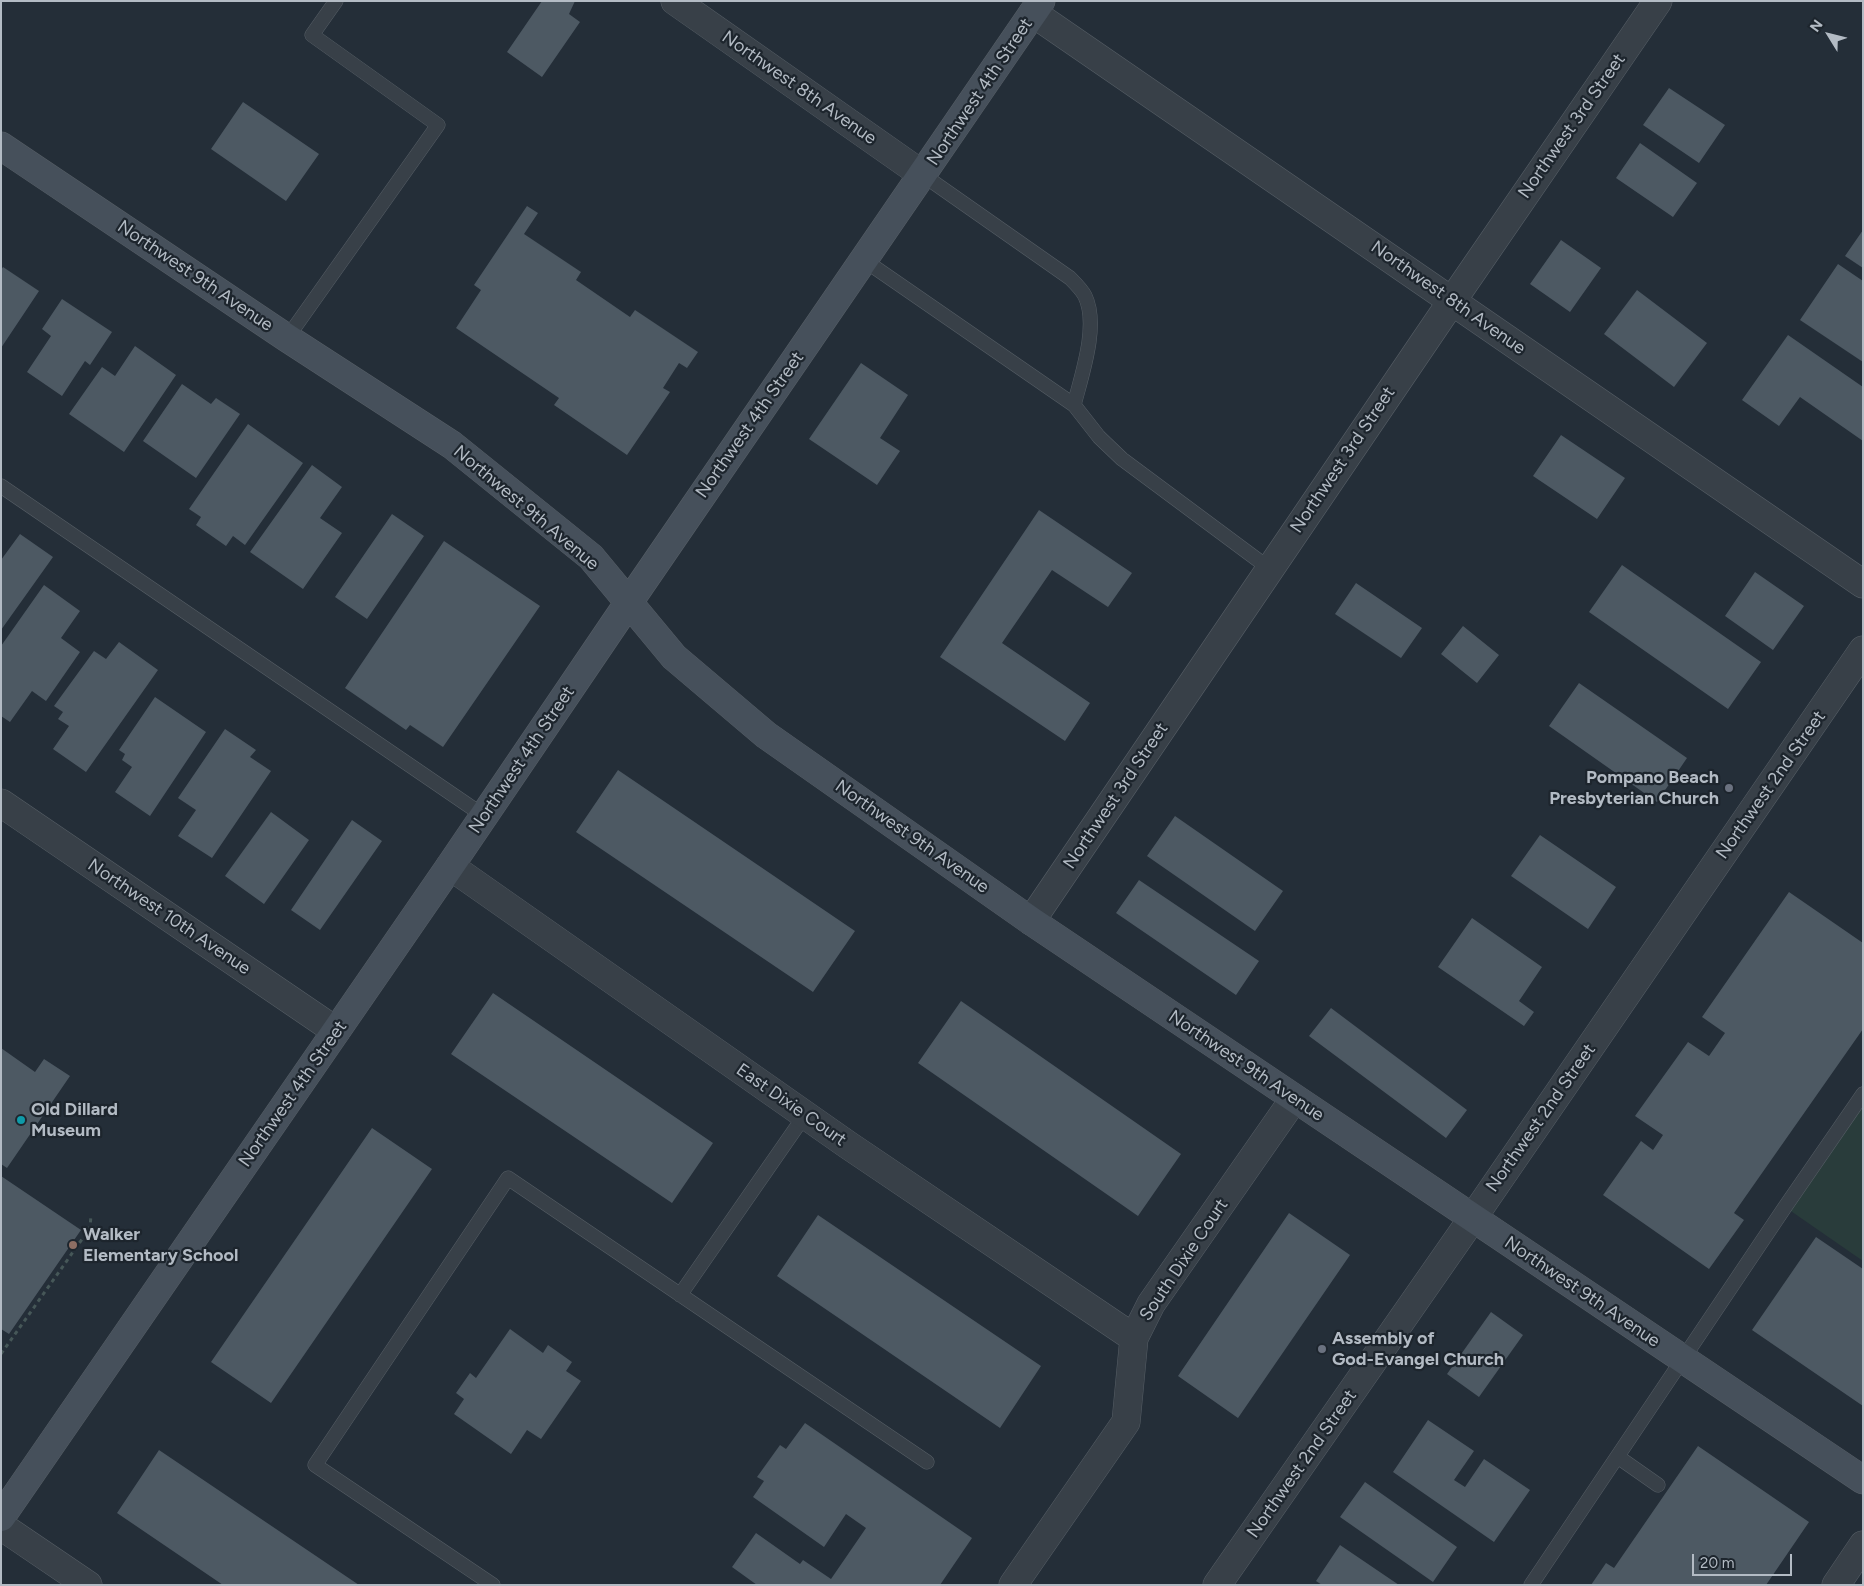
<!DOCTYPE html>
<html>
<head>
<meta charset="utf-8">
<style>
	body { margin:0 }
	#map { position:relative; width:1864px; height:1586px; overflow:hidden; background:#242e38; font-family:Figtree,sans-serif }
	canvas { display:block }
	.frame { position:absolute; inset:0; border:2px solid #b3bbc4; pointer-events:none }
	.north { position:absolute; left:1804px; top:10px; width:50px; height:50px; -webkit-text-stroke:4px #1d252d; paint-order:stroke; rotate:306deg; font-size:14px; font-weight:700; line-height:20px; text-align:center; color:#b3bbc4 }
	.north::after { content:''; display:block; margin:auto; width:18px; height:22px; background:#b3bbc4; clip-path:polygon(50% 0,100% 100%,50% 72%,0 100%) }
	.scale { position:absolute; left:1692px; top:1554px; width:100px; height:22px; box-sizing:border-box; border:2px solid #b3bbc4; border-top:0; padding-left:6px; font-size:15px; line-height:18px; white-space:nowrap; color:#b3bbc4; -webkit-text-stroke:4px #1d252d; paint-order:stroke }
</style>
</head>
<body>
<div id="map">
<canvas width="1864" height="1586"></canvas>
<div class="frame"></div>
<div class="north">N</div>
<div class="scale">20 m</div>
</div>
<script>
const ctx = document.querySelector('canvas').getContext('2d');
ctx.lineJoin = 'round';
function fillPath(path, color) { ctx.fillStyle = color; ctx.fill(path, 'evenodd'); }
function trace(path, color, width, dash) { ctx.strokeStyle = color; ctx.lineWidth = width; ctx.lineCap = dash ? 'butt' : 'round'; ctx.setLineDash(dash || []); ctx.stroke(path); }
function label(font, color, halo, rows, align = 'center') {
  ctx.font = font + ' Figtree,sans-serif'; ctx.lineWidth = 4.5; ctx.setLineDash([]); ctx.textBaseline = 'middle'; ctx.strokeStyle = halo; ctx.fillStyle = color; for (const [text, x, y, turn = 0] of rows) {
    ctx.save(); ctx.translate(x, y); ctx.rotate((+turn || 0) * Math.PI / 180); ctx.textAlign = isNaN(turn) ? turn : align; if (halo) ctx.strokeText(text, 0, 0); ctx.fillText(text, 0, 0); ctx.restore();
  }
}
fillPath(new Path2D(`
	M1863 1094V1261L1785 1207Z`), '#293c3b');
fillPath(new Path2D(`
	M542 1H575L569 14 580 22 542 77 507 52Z
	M1669 88 1725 125 1699 163 1643 125Z
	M243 102 319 154 286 201 211 149Z
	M1640 143 1697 183 1673 217 1616 178Z
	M527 206 538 213 524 234 581 272 576 280 630 317 635 310 698 352 687 368 679 363 663 388 670 392 627 455 554 405 559 398 456 328 481 290 474 285Z
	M1863 230V268L1845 256Z
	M1561 240 1601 268 1570 312 1530 284Z
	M1838 264 1863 281V362L1800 320Z
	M3 267 39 291 1 348V270Z
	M1637 290 1707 343 1674 387 1604 334Z
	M62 299 112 332 90 365 85 361 62 396 27 372 51 336 42 329Z
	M1788 335 1863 387V441L1800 397 1779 426 1742 400Z
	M135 346 176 375 124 452 69 414 102 367 115 376Z
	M861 363 908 395 880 438 900 451 877 485 809 439Z
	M182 384 211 404 216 398 240 414 196 478 143 441Z
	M248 424 303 463 245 545 233 536 226 546 196 525 201 517 189 509Z
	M1561 435 1625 478 1597 519 1533 476Z
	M312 465 342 487 320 518 342 533 303 589 250 552Z
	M1039 510 1132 573 1108 607 1052 570 1002 643 1090 703 1065 741 940 657Z
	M392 514 424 536 367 619 335 597Z
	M20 534 53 557 1 630V560Z
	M444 541 540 606 443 747 410 725 406 730 345 688Z
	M1622 565 1761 662 1728 709 1589 612Z
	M1755 572 1804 606 1773 650 1725 616Z
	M1356 583 1422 628 1401 658 1335 614Z
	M44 585 80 611 61 638 80 652 46 701 32 691 10 722 1 716V646Z
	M1463 626 1499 655 1477 683 1441 654Z
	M119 642 158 670 86 772 53 749 69 726 58 719 63 712 54 706 94 651 106 659Z
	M1579 683 1687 758 1657 802 1549 726Z
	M155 697 206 732 150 816 115 792 132 767 122 760 125 754 119 750Z
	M225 729 256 750 250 757 271 771 212 858 178 836 196 810 178 798Z
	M618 770 855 931 813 992 576 832Z
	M271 812 309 840 264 904 225 876Z
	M1175 816 1283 891 1255 931 1147 856Z
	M352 820 382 841 320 930 291 910Z
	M1540 835 1616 887 1588 929 1511 876Z
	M1139 880 1259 961 1236 995 1116 913Z
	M1789 892 1863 943V1029L1734 1213 1744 1220 1709 1269 1603 1195 1641 1141 1653 1150 1663 1135 1635 1116 1688 1042 1709 1056 1725 1033 1702 1017Z
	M1472 918 1542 967 1519 1001 1534 1012 1524 1026 1438 967Z
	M493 993 713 1143 672 1203 451 1054Z
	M961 1001 1181 1154 1138 1216 918 1063Z
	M1331 1008 1467 1110 1446 1138 1309 1036Z
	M1 1048 35 1072 44 1059 70 1076 7 1168 1 1164Z
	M372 1128 432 1169 271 1403 211 1362Z
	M1 1176 81 1230 9 1334 1 1329Z
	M1289 1213 1350 1255 1238 1418 1178 1376Z
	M818 1215 1041 1366 1000 1428 777 1276Z
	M1816 1237 1863 1269V1406L1752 1330Z
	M1491 1312 1523 1335 1479 1397 1447 1374Z
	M510 1329 543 1353 548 1345 572 1362 566 1371 581 1381 541 1439 527 1430 511 1454 454 1414 464 1399 456 1393 470 1373 476 1378Z
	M1428 1420 1474 1451 1454 1480 1465 1487 1484 1459 1530 1490 1494 1542 1393 1472Z
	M805 1423 972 1538 940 1585H757L732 1567 756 1533 800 1564 803 1560 831 1579 866 1528 846 1514 824 1547 753 1497 764 1481 757 1477 780 1445 786 1449Z
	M1698 1446 1809 1522 1766 1585H1591L1606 1563 1614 1568Z
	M159 1450 359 1585H223L117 1513Z
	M1365 1482 1457 1547 1433 1582 1340 1517Z
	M1340 1545 1399 1585H1322L1316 1581Z`), '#4d5963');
const lane = new Path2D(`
	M923 175 1070 278C1075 283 1082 290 1085 296 1099 325 1082 374 1074 405L1099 437 1122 459 1270 569
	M864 260 1074 405
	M287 338 438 125 312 35 336 1
	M1 486 484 816
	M680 1295 805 1115
	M1618 1457 1658 1485
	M493 1585 315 1465 508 1178 927 1462
	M1531 1585 1785 1207 1863 1094`);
const street = new Path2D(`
	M675 1 923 175
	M1033 13 1863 584
	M1 803 336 1031
	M450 866 848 1145 1134 1338
	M1031 921 1452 301 1658 1
	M1 1526 88 1585
	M1013 1585 1126 1422 1134 1338 1151 1304 1294 1099
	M1217 1585 1472 1219 1863 650
	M1836 1585 1863 1545`);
const secondary = new Path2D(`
	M1 146 287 338 452 445 591 557 674 657 766 735 1031 921 1863 1480
	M1 1517 450 866 629 602 1041 1`);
trace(lane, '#565e66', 15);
trace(street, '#565e66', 29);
trace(secondary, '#565e66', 29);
trace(new Path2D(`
	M1 1354 90 1228 91 1215`), '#465758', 3, [4, 4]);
trace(lane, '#384048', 14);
trace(street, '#384048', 28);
trace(secondary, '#46505b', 28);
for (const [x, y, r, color] of [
	[1729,788,5,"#6b7280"],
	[21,1120,5,"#0f9aa8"],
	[73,1245,5,"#8d6e63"],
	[1322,1349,5,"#6b7280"]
]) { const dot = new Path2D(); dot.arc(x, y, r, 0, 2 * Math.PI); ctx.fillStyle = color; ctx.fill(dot); trace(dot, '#1d252d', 2); }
label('18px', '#b3bbc4', '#1d252d', [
	["Northwest 8th Avenue",799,88,35],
	["Northwest 4th Street",980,92,-56],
	["Northwest 3rd Street",1572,126,-55],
	["Northwest 9th Avenue",195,276,34],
	["Northwest 8th Avenue",1448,298,35],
	["Northwest 4th Street",750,425,-55],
	["Northwest 3rd Street",1343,460,-56],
	["Northwest 9th Avenue",526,508,40],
	["Northwest 4th Street",522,760,-56],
	["Northwest 2nd Street",1771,785,-55],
	["Northwest 3rd Street",1116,796,-56],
	["Northwest 9th Avenue",912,837,35],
	["Northwest 10th Avenue",169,917,34],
	["Northwest 9th Avenue",1246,1066,34],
	["Northwest 4th Street",293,1094,-55],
	["East Dixie Court",791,1105,35],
	["Northwest 2nd Street",1541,1118,-55],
	["South Dixie Court",1184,1260,-56],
	["Northwest 9th Avenue",1582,1292,34],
	["Northwest 2nd Street",1302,1464,-55]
]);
label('bold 18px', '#b3bbc4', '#1d252d', [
	["Pompano Beach",1719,778,"right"],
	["Presbyterian Church",1719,799,"right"],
	["Old Dillard",31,1110],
	["Museum",31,1131],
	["Walker",83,1235],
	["Elementary School",83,1256],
	["Assembly of",1332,1339],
	["God-Evangel Church",1332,1360]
], 'left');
</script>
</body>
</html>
